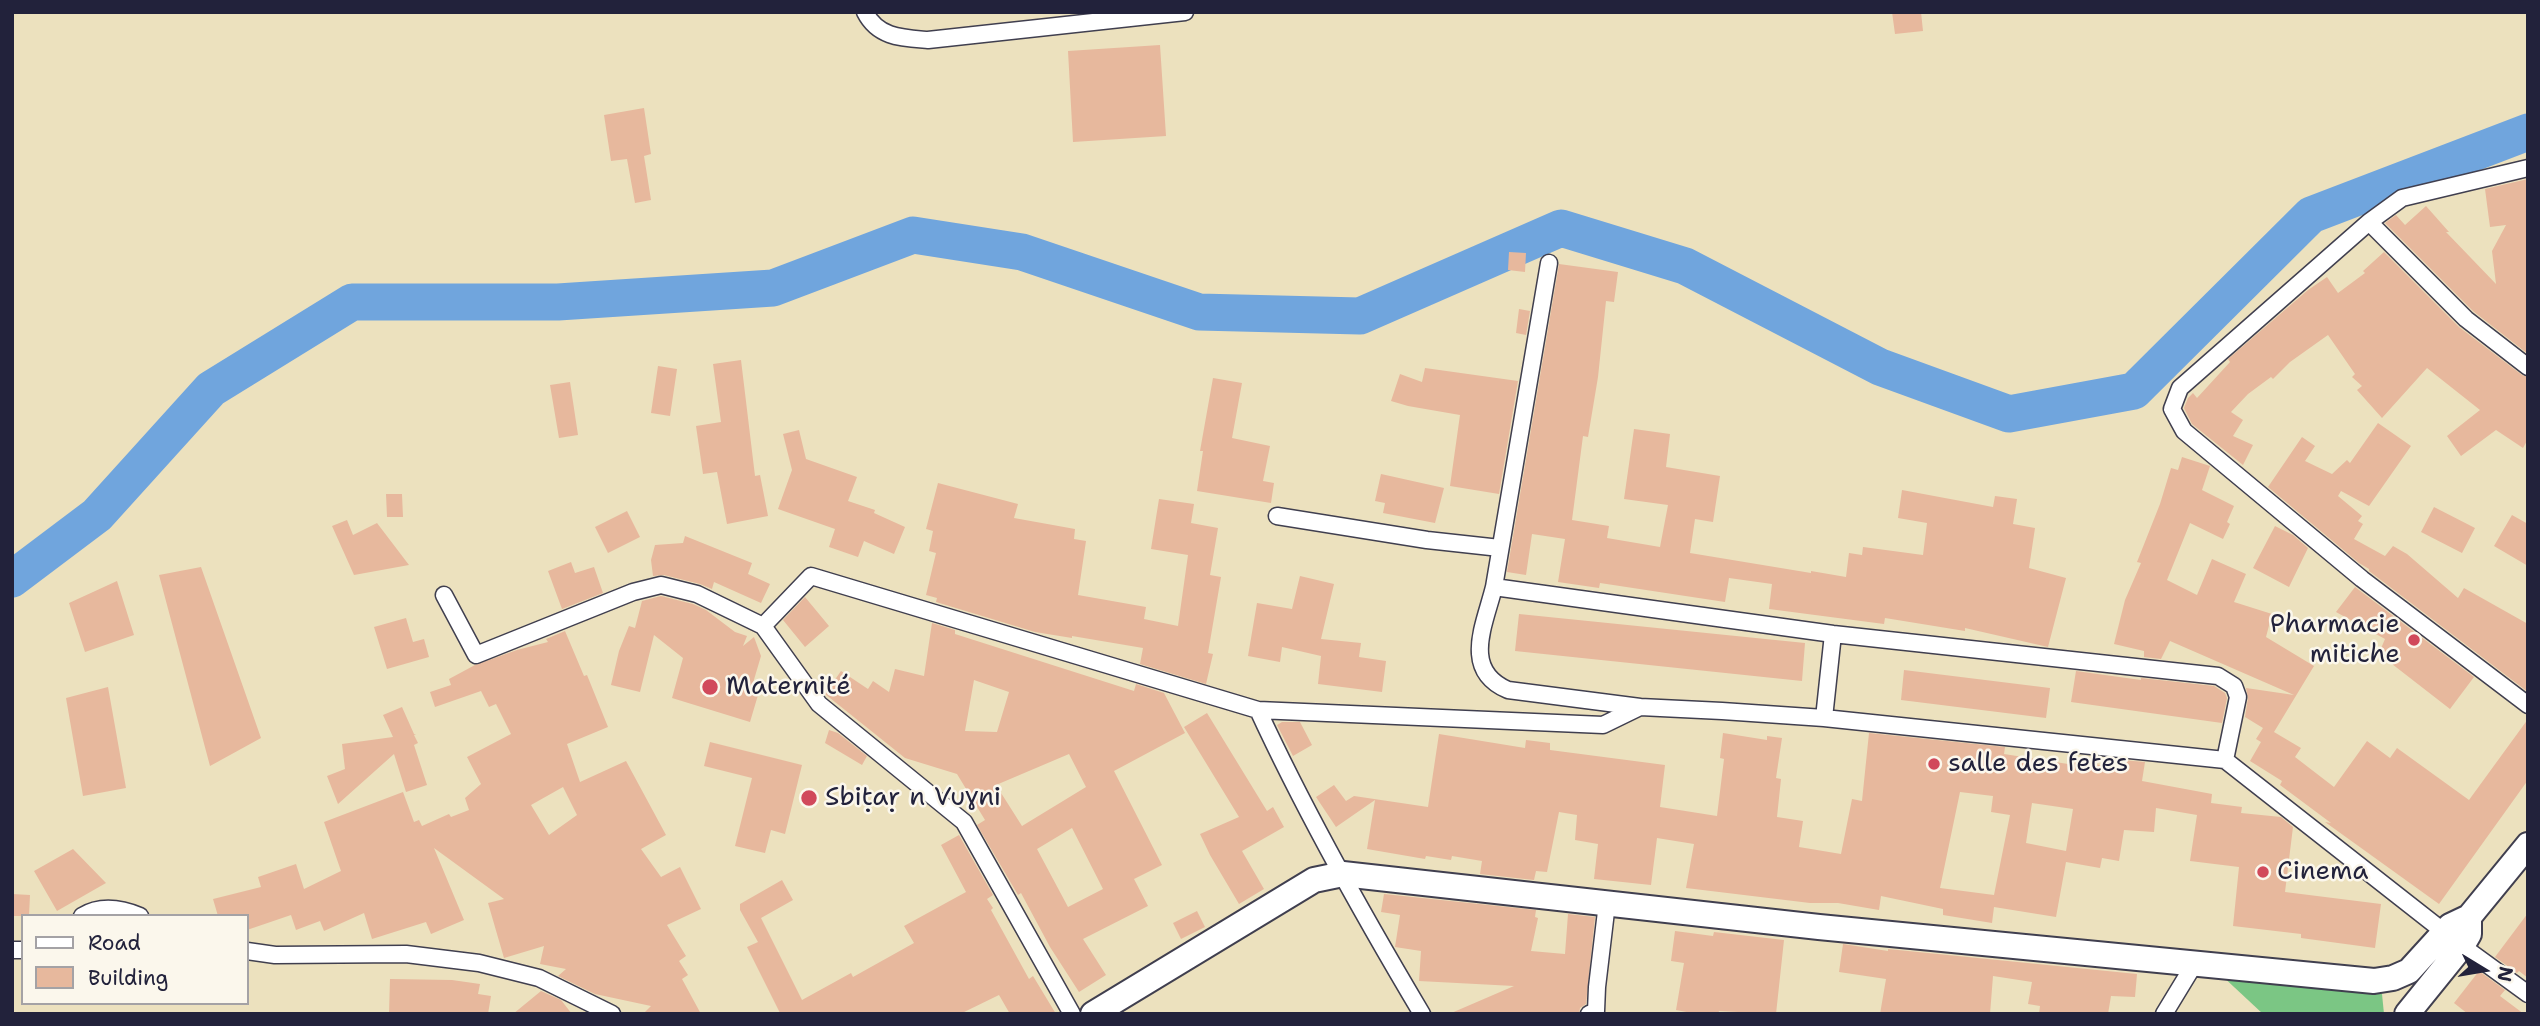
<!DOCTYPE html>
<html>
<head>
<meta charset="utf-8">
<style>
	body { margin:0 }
	#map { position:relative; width:2540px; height:1026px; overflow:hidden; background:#ece1be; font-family:"Shantell Sans",sans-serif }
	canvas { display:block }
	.frame { position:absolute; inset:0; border:14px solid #22223b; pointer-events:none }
	.legend { position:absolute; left:21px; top:914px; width:228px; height:91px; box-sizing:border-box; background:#fbf7ec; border:2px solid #a4a2a5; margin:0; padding:9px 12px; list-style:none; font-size:21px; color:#22223b }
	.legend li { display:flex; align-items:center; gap:14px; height:35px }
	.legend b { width:35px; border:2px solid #a4a2a5 }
	.north { position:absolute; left:2449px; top:935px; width:70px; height:70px; -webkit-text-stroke:5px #fbf7ec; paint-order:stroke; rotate:101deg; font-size:19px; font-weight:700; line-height:28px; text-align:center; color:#22223b }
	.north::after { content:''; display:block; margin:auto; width:24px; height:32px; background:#22223b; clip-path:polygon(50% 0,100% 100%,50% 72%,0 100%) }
</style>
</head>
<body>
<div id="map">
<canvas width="2540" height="1026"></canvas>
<div class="frame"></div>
<ul class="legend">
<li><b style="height:9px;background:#fff"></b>Road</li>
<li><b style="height:19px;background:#e7b89d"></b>Building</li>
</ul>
<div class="north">N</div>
</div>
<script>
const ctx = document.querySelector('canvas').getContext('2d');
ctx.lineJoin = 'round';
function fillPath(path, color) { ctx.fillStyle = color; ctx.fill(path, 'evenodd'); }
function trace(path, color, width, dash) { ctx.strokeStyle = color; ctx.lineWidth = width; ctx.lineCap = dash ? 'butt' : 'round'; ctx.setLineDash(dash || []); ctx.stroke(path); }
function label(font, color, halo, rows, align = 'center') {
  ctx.font = font + ' "Shantell Sans",sans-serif'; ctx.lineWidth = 5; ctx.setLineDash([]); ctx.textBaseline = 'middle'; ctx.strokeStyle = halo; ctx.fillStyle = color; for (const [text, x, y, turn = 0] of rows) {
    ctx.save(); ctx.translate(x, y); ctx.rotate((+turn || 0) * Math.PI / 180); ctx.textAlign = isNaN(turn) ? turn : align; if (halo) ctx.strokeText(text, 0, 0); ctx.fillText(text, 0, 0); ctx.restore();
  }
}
fillPath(new Path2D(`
	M2219 973 2382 994 2384 1014H2263Z`), '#7bc684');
trace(new Path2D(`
	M12 579 97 515 211 389 352 302H558L773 288 913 235 1022 252 1199 312 1360 316 1561 228 1685 266 1880 367 2009 414 2134 391 2311 215 2528 132`), '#70a5dd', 37);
fillPath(new Path2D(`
	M1892 12H1921L1923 31 1895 34Z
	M1160 45 1166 136 1073 142 1068 51Z
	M644 108 651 154 644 156 651 200 635 203 627 159 611 161 604 115Z
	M2528 179V354L2473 311 2385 223 2396 215 2405 225 2426 206 2449 232H2446L2496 284 2492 251 2506 225 2490 227 2485 189Z
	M1509 252 1526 253 1525 272 1508 270Z
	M2384 252 2459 327 2522 375 2528 377V439L2523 448 2496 430 2461 456 2447 436 2480 410 2427 368 2382 418 2357 390 2362 386 2352 377 2355 374 2328 335 2290 362 2273 379 2271 377 2248 394 2231 412 2243 420 2233 436 2253 445 2243 465 2192 424 2184 408 2188 398 2193 393 2197 398 2230 362 2228 359 2308 290 2327 277 2338 293 2365 273 2363 271Z
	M1559 264 1618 272 1614 302 1606 301 1598 377 1588 437 1583 436 1572 520 1609 526 1607 538 1660 547 1668 505 1624 499 1634 429 1670 434 1666 467 1720 476 1713 522 1695 519 1690 553 1811 573V571L1846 577 1849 553 1862 555 1863 547 1923 555 1927 523 1898 518 1902 490 1993 507 1995 496 2017 499 2013 524 2035 528 2029 568 2066 578 2048 647 1965 628V631L1885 618 1884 624 1769 609 1772 584 1729 578 1725 602 1600 583 1599 588 1558 582 1565 539 1532 534 1526 575 1507 572Z
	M1519 309 1530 311 1526 335 1516 333Z
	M741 360 755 476 760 475 768 516 727 524 717 472 703 474 696 426 721 422 713 364Z
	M658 366 677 369 670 416 651 413Z
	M1425 368 1518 381 1499 494 1450 486 1460 415 1408 406 1391 401 1400 374 1422 382Z
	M1213 378 1242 383 1232 438 1270 446 1263 481 1274 483 1271 503 1197 491 1203 451H1200Z
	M570 382 578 435 559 438 550 385Z
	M2378 423 2411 446 2369 506 2341 491 2338 496 2362 516 2358 521 2363 524 2354 539 2385 556 2393 546 2407 554 2458 598 2464 588 2528 624V692L2369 571V569L2359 563 2268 487 2302 437 2315 446 2305 461 2332 474 2347 460 2350 463Z
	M799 430 806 459 857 477 848 501 875 510 874 513 905 527 894 554 864 541 858 557 829 547 835 529 778 509 792 470 783 434Z
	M2182 457 2210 466 2202 490 2234 506 2227 522 2230 524 2223 539 2190 523 2167 580 2197 595 2212 559 2246 574 2234 602 2272 614 2266 637 2314 666 2274 732 2301 748 2295 757 2334 787 2367 741 2390 758 2397 748 2469 800 2528 719V780L2439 904 2325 822 2331 823 2280 785 2282 781 2250 761 2261 742 2256 739 2263 728 2245 717 2248 698 2246 688 2294 695 2170 641 2161 659 2144 657V651L2114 644 2125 600 2141 563 2137 562 2160 504 2171 468 2178 470Z
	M1381 474 1444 488 1435 523 1383 513 1385 503 1375 501Z
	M938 483 1018 504 1014 518 1075 529 1074 539 1086 541 1078 595 1146 607 1144 619 1178 626 1188 555 1151 549 1159 499 1194 504 1191 523 1218 528 1210 575 1221 577 1208 653 1213 654 1206 684 1140 664 1143 648 1072 636V638L1035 632 936 602 937 598 926 595 936 553 929 551 933 531 926 529Z
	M386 494H402L403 517H387Z
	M2434 507 2475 528 2462 553 2421 532Z
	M627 511 640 537 608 553 595 527Z
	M2512 515 2528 524V566L2494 546Z
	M347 520 353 535 377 523 409 565 354 575 332 526Z
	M2275 526 2293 535 2308 548 2289 587 2253 568Z
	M685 536 752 563 748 574 770 584 761 603 714 582 712 589 700 584 664 575 653 576 651 560 655 545 683 543Z
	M571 562 575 573 594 567 603 593 562 609 548 571Z
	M201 567 261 738 210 766 159 575Z
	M1300 576 1334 584 1321 639 1361 643 1359 657 1386 661 1382 692 1318 684 1321 656 1282 647 1280 662 1248 656 1257 603 1292 609Z
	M117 581 134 635 85 652 69 603Z
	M2355 587 2474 677 2450 709 2383 657 2379 653 2385 639 2336 612Z
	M661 596 693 604 706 610 735 632 747 636 743 646 754 637 761 656 753 683 761 685 750 722 672 698 683 658 654 635 640 692 611 685 619 651 629 626 635 628 642 601Z
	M805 597 829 626 805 647 783 620Z
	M1519 614 1805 643 1802 681 1515 651Z
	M406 618 413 642 424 639 429 657 387 669 374 627Z
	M932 623 955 630V634L1134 691 1136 684 1164 693 1185 733 1114 771 1162 865 1134 879 1148 906 1083 939 1106 975 1079 992 1050 947 1021 893 1018 895 977 825 985 820 957 774 905 758 825 694 841 671 868 689 873 681 889 692 895 669 924 676ZM974 680 1009 692 997 732 965 731ZM1069 754 1086 787 1022 826 996 785ZM1072 828 1103 889 1068 907 1037 849Z
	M565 631 584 676 587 675 608 727 567 744 580 782 626 761 666 835 641 849 661 877 680 867 701 909 667 925 686 956 679 961 688 975 682 979 701 1014H643L651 1006 595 994 558 976 566 969 540 964 544 946 504 958 488 903 504 899 434 848 464 920 431 934 426 922 372 939 364 913 324 931 320 921 296 930 291 915 247 930V916H218L213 899 261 887 258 877 296 864 304 889 341 871 324 822 403 792 414 822 419 820 422 826 449 814 451 817 469 810 465 798 481 784 467 757 511 734 496 704 489 707 481 691 435 707 430 692 451 685 449 679 475 665 517 650 548 642 546 639ZM563 787 577 815 549 835 531 805Z
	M1904 670 2050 688 2046 718 1901 700Z
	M2076 671 2141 680V678L2214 686 2225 693 2227 698 2222 723 2071 702Z
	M108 687 126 788 83 796 66 698Z
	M402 707 414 734H416L414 735 418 743 414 745 427 785 406 792 394 754 338 804 327 776 345 769 342 744 393 737 383 715Z
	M1207 713 1267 811 1273 807 1284 827 1242 851 1264 889 1239 904 1210 855 1200 834 1239 817 1184 727Z
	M1282 722H1300L1312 745 1293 756 1277 725Z
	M829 730 838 733 867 756 862 765 825 743Z
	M1723 733 1767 740V736L1782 738 1776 778 1781 779 1777 817 1803 821 1799 847 1841 854 1852 799 1862 801 1869 733 2005 747 2004 754 2068 764V760L2120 768 2122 760 2145 762 2142 781 2212 794 2211 803 2242 807 2241 813 2281 817 2293 827 2285 892 2381 904 2375 948 2301 938V934L2233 926 2239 867 2190 861 2197 815 2156 808 2154 832 2124 830 2119 861 2102 858 2100 868 2066 862 2056 917 1994 907 1992 923 1943 915V909L1881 896 1879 910 1838 903H1810L1686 888 1694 844 1657 838 1651 885 1594 879 1598 844 1575 840 1577 815 1559 812 1547 872 1536 871 1534 880 1480 874 1482 861 1452 856 1451 860 1426 856 1425 859 1367 849 1375 800 1336 827 1316 797 1334 785 1346 801 1354 796 1428 807 1439 734 1525 748 1526 740 1550 743V750L1665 765 1660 807 1717 816 1724 759 1720 758ZM1960 792 1993 796 1991 812 2010 815 1994 895 1940 888ZM2032 803 2073 809 2066 851 2026 843Z
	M710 742 802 765 785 834 771 830 765 853 735 846 752 778 704 766Z
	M959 835 993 895 987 899 993 908 991 910 1029 979 1033 976 1056 1014H1010L999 995 960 1014H778L780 1013 747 947 758 942 740 910V904L782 880 793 900 761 918 802 1000 851 973 853 977 914 943 904 926 966 892 941 845Z
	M73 849 106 883 57 911 34 871Z
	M12 894 30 895 29 916H12Z
	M1384 894 1536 910 1535 917 1538 918 1531 951 1565 954 1568 914 1595 917 1586 1004 1580 1008 1579 1014H1449L1514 986 1419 981 1421 951 1395 947 1400 915 1381 912Z
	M1197 911 1205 927 1181 939 1173 923Z
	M2528 913V978L2519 971 2517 973 2495 957Z
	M1675 931 1713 936 1714 932 1784 940 1776 1014 1719 1011 1718 1014H1697L1676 1010 1684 963 1671 961Z
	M1843 944 1888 951V949L2137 974 2135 997 2111 996 2108 1014H2039L2040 1006 2028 1004 2032 982 1993 976 1990 1014H1880L1886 979 1839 972Z
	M2479 971 2505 990 2500 996 2524 1014H2468L2454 1003Z
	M390 979 452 980 480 984 478 994 491 996 488 1014H389Z
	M541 991 561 1000 572 1014H513Z`), '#e7b89d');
const street = new Path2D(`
	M865 12C878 38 903 38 928 40L1185 12
	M2369 222 2402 198 2528 168
	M2528 367 2466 319 2369 222 2180 388 2172 409 2184 431 2362 579 2528 705
	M1277 516 1427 540 1500 548
	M1494 587 1549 263
	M444 595 476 655 633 592 661 585 697 594 763 626 819 704 964 822 1072 1014
	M763 626 811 576 1258 710
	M1640 707 1508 690C1461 670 1485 624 1494 587L1833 634 2218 676 2234 686 2238 697 2225 760
	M1824 718 1833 634
	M82 916C100 905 121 908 140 916
	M12 950H23
	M247 951 275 955 406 954 479 963 539 978 612 1014
	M1422 1014C1363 915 1306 814 1258 710L1603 725 1640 707 1722 711 1824 718 2225 760 2462 946 2528 994
	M1589 1014 1596 1011 1597 987 1607 903
	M2164 1014 2195 963`);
const primary = new Path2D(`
	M1093 1014 1314 880 1343 874 1819 927 2374 981 2393 978 2409 971 2450 926 2469 917 2528 845
	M2407 1014 2462 946 2469 934V917`);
trace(street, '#403f4f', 19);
trace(primary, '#403f4f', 28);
trace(street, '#fff', 16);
trace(primary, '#fff', 24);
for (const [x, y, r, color] of [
	[2414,640,7,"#d1495b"],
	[710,687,9,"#d1495b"],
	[1934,764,7,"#d1495b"],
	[809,798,9,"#d1495b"],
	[2263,872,7,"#d1495b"]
]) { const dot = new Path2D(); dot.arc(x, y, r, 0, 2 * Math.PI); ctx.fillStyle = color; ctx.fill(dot); trace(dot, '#fbf7ec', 2.5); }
label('26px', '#22223b', '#fbf7ec', [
	["Pharmacie",2400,625,"right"],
	["mitiche",2400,655,"right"],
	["Maternité",726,687],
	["salle des fetes",1948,764],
	["Sbiṭaṛ n Vuɣni",825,798],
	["Cinema",2277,872]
], 'left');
</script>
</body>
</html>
